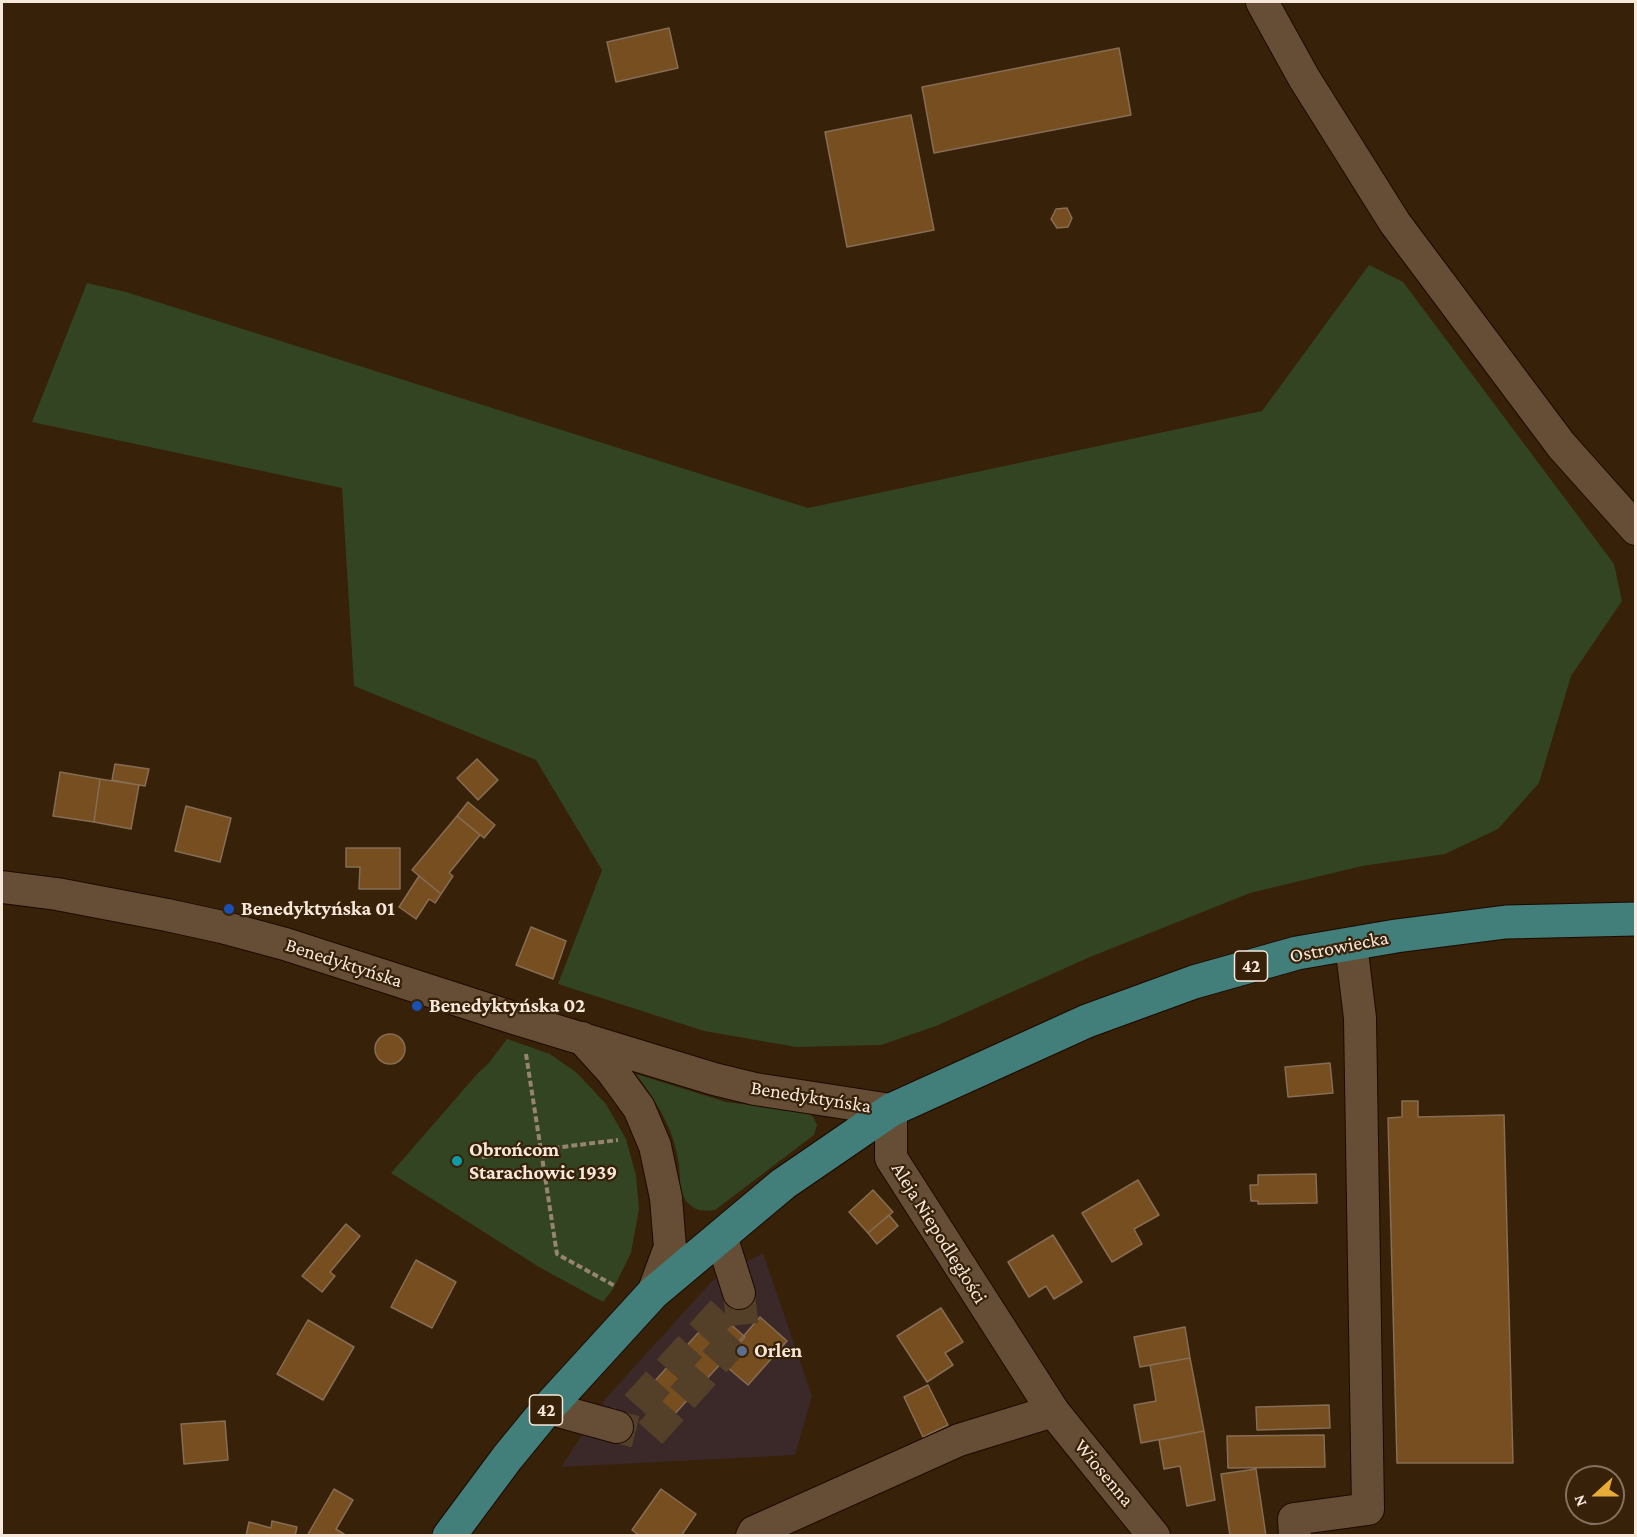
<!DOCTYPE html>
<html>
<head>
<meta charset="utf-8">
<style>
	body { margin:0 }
	#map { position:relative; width:1637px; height:1537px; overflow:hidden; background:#372109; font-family:"Crimson Pro",serif }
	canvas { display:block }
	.frame { position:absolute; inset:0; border:3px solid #f7e8db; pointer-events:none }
	.north { position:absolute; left:1565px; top:1465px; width:60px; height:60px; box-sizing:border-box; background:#372109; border:2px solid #84715d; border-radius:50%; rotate:249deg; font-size:16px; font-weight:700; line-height:24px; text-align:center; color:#f7e8db }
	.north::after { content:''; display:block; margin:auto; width:21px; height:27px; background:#e7ac37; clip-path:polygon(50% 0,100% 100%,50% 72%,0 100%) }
</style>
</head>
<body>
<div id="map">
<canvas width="1637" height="1537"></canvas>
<div class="frame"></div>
<div class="north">N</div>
</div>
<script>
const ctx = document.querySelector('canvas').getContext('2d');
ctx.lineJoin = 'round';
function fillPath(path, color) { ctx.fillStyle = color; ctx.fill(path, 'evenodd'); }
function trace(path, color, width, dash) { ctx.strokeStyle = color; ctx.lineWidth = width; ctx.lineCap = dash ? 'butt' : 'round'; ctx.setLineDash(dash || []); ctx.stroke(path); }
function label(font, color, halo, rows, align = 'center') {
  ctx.font = font + ' "Crimson Pro",serif'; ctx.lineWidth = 4.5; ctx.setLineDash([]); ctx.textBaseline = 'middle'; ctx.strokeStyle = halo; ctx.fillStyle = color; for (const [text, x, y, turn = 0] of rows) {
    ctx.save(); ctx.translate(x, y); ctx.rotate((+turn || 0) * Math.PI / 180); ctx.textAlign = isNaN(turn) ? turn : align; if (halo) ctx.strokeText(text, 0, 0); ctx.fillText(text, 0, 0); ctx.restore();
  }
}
fillPath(new Path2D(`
	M763 1253 812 1396 795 1455 561 1467 607 1397 713 1280Z`), '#3b2828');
fillPath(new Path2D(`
	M1369 265 1403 282 1614 564 1622 601 1571 676 1539 783 1498 829 1445 854 1362 866 1250 893 1090 957 936 1026 881 1045 796 1047 704 1031 558 984 602 870 536 760 354 686 342 488 32 422 87 283 126 292 808 508 1262 411Z
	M507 1039 550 1054 577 1073 606 1104 626 1139 636 1175 639 1209 631 1253 613 1289 603 1302 539 1267 391 1173 478 1073 488 1064Z
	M636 1074 726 1102 806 1112 813 1117 817 1125 814 1135 715 1210C705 1211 697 1212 689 1204 679 1195 680 1177 679 1165 675 1131 656 1100 636 1074Z`), '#324422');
const building = new Path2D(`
	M669 28 678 68 616 82 607 42Z
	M1119 48 1131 115 934 153 922 87Z
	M911 115 934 230 847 247 825 132Z
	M1067 208 1072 218 1068 227 1057 228 1051 219 1056 209Z
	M477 759 498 780 478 800 457 778Z
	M115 764 149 769 145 786 112 780Z
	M60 772 100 779 94 822 53 816Z
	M100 779 139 785 131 829 94 822Z
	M468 802 495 825 484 838 457 816Z
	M186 806 231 818 220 862 175 851Z
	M457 816 480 835 449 873 453 876 441 894 412 870Z
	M346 848H400V889H359L360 867H346Z
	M419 876 441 894 435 903 429 899 416 919 399 907Z
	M531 927 566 941 553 979 516 965Z
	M375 1049a15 15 0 1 1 30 0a15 15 0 1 1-30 0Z
	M1330 1063 1333 1093 1288 1097 1285 1067Z
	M1402 1101H1418V1117L1504 1115 1513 1463H1397L1388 1118 1402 1117Z
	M1316 1174 1317 1203 1258 1204V1201H1251L1250 1185H1258V1175Z
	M1138 1180 1159 1215 1134 1229 1142 1244 1112 1262 1082 1213Z
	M873 1190 893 1212 868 1233 849 1212Z
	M889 1215 898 1226 877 1244 868 1233Z
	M346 1224 360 1236 330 1272 335 1276 322 1292 302 1276Z
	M1053 1235 1082 1282 1054 1299 1046 1286 1029 1297 1008 1262Z
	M416 1260 456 1282 432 1328 391 1307Z
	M941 1308 963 1342 945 1353 953 1365 927 1382 897 1336Z
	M717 1312 745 1337 671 1418 644 1393Z
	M760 1317 787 1341 748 1385 721 1362Z
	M308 1320 354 1347 323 1400 277 1374Z
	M1185 1327 1190 1358 1140 1367 1134 1337Z
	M1190 1358 1204 1431 1141 1443 1134 1405 1156 1401 1150 1365Z
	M928 1385 948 1425 923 1437 904 1397Z
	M1329 1405 1330 1428 1257 1430 1256 1407Z
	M225 1421 228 1460 184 1464 181 1424Z
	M1204 1431 1215 1500 1187 1506 1180 1466 1164 1469 1159 1440Z
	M1324 1435 1325 1467 1228 1468 1227 1436Z
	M1256 1469 1266 1536H1230L1221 1474Z
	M334 1489 353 1500 336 1529 344 1534V1536H307Z
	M661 1489 696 1514 681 1536H640L632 1530Z
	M272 1521 297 1527 295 1536H246L249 1522 271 1528Z`);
fillPath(building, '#764e20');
trace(building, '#866d54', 1.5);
trace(new Path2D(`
	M739 1293 743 1330 649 1435 617 1427Z`), '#543f28', 32, [32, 16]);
const minor = new Path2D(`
	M1262 2 1304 78 1395 223 1561 445 1636 529
	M2 887 57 894 167 915 222 927 285 944 514 1018 714 1079 755 1089 891 1110V1158L1053 1411 959 1440 754 1532 752 1536
	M582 1038 612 1071 639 1108 655 1146 666 1198 670 1247 653 1293
	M721 1236 739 1293
	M548 1408 617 1427
	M1053 1411 1154 1536
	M1295 1536 1294 1519 1368 1509 1360 1018 1351 944`);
const major = new Path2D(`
	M449 1536 507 1458 548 1408 653 1293 783 1184 891 1110 1087 1021 1194 982 1297 953 1396 936 1506 922 1636 919`);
trace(minor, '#1d0900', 34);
trace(major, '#1d0900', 35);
trace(new Path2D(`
	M526 1054 557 1254 615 1286
	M482 1157 618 1140`), '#968471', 4, [6, 3]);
trace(minor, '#664e36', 32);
trace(major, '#427e7a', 33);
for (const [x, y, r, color] of [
	[229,909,6,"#1a4fb4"],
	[417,1006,6,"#1a4fb4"],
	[457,1161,6,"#0f9aa8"],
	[742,1351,6,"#5c6f8a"]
]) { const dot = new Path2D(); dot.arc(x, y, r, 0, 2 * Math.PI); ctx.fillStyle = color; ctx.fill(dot); trace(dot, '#372109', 2); }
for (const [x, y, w] of [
	[1251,966,33],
	[546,1410,33]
]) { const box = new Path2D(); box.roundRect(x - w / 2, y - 15, w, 30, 4.5); ctx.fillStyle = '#372109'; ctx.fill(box); trace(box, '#f7e8db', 1.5); }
label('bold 18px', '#f7e8db', null, [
	["42",1251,966],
	["42",546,1410]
]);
label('bold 20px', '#f7e8db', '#372109', [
	["Benedyktyńska 01",241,909],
	["Benedyktyńska 02",429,1006],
	["Obrońcom",469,1150],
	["Starachowic 1939",469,1173],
	["Orlen",754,1351]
], 'left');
label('20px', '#f7e8db', '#372109', [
	["Ostrowiecka",1339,947,-11],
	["Benedyktyńska",344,963,18],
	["Benedyktyńska",811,1097,9],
	["Aleja Niepodległości",939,1233,58],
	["Wiosenna",1104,1473,50]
]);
</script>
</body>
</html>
